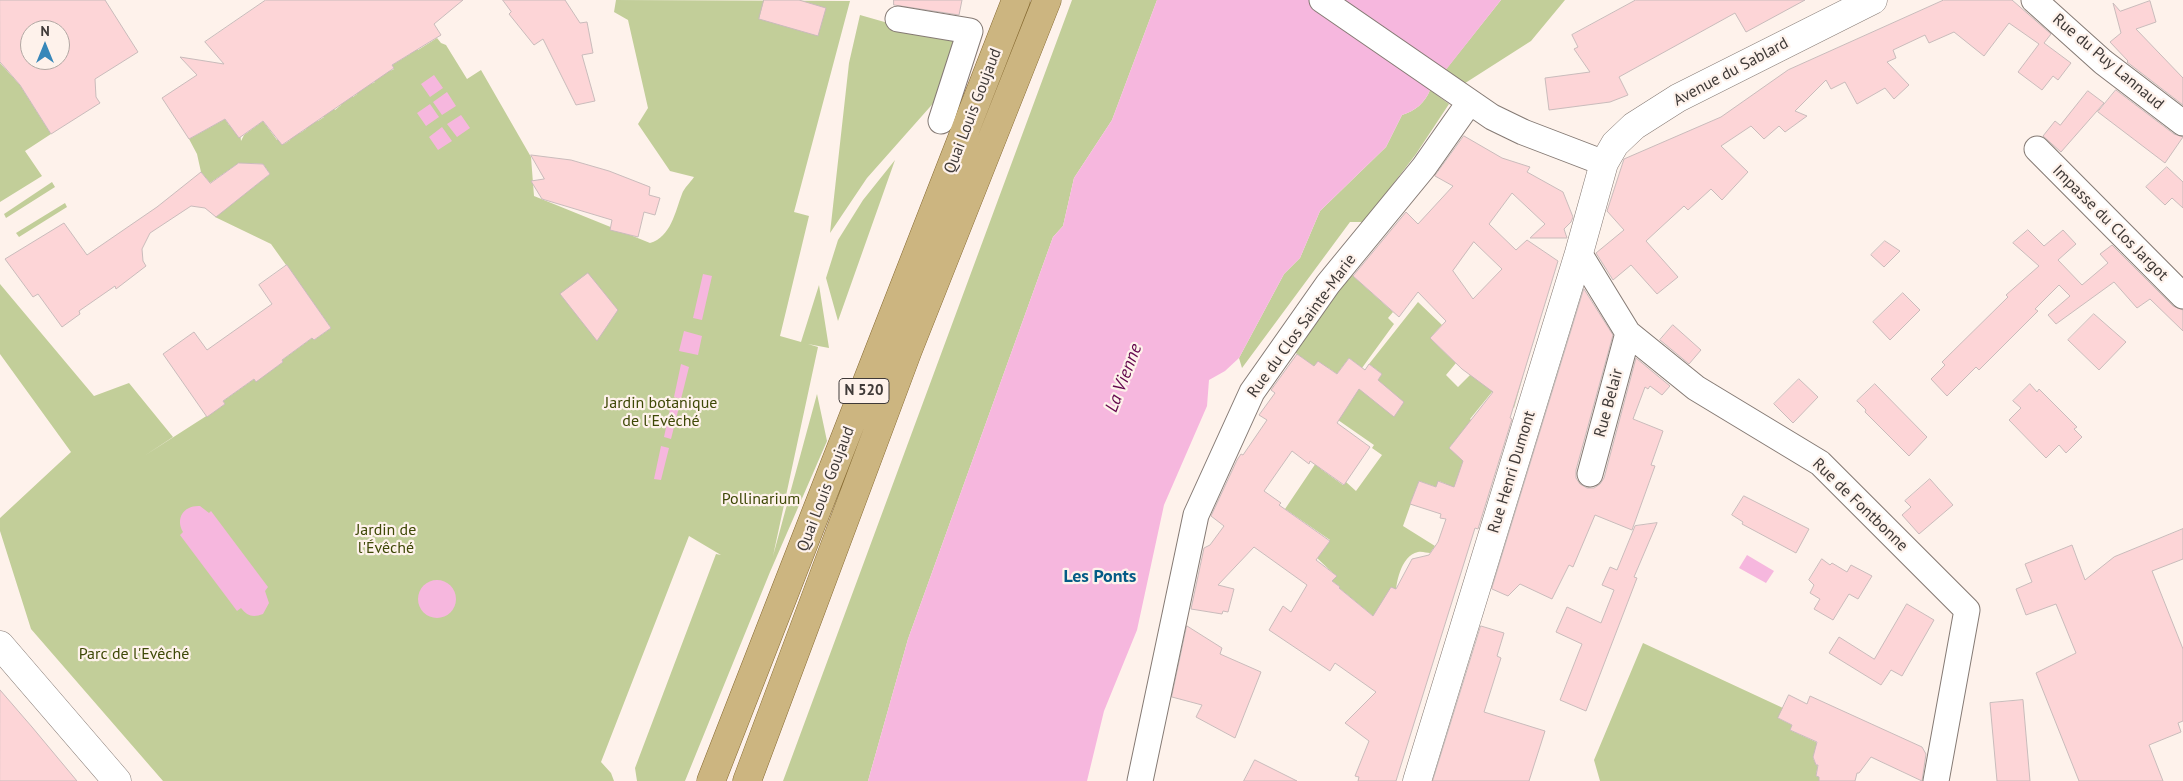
<!DOCTYPE html>
<html>
<head>
<meta charset="utf-8">
<style>
	body { margin:0 }
	#map { position:relative; width:2183px; height:781px; overflow:hidden; background:#fef2eb; font-family:"PT Sans",sans-serif }
	canvas { display:block }
	.north { position:absolute; left:20px; top:20px; width:50px; height:50px; box-sizing:border-box; background:#fef2eb; border:1px solid #b2a8a3; border-radius:50%; rotate:0deg; font-size:14px; font-weight:700; line-height:20px; text-align:center; color:#3f3a38 }
	.north::after { content:''; display:block; margin:auto; width:18px; height:22px; background:#3787b9; clip-path:polygon(50% 0,100% 100%,50% 72%,0 100%) }
</style>
</head>
<body>
<div id="map">
<canvas width="2183" height="781"></canvas>
<div class="north">N</div>
</div>
<script>
const ctx = document.querySelector('canvas').getContext('2d');
ctx.lineJoin = 'round';
function fillPath(path, color) { ctx.fillStyle = color; ctx.fill(path, 'evenodd'); }
function trace(path, color, width, dash) { ctx.strokeStyle = color; ctx.lineWidth = width; ctx.lineCap = dash ? 'butt' : 'round'; ctx.setLineDash(dash || []); ctx.stroke(path); }
function label(font, color, halo, rows, align = 'center') {
  ctx.font = font + ' "PT Sans",sans-serif'; ctx.lineWidth = 4.5; ctx.setLineDash([]); ctx.textBaseline = 'middle'; ctx.strokeStyle = halo; ctx.fillStyle = color; for (const [text, x, y, turn = 0] of rows) {
    ctx.save(); ctx.translate(x, y); ctx.rotate((+turn || 0) * Math.PI / 180); ctx.textAlign = isNaN(turn) ? turn : align; if (halo) ctx.strokeText(text, 0, 0); ctx.fillText(text, 0, 0); ctx.restore();
  }
}
fillPath(new Path2D(`
	M616 0 850 1 794 212 809 216 780 336 801 342 819 285 829 348 808 344 818 347 773 556 817 394 827 441 770 572 685 781H637L635 768 716 554 721 555 689 536 601 762 611 773 614 781H163L31 629 0 531V518L71 452 0 354V284L94 396 129 383 173 437 144 456 225 404 223 401 254 379 256 381 283 362 282 360 312 338 314 340 331 328 271 244 215 217 270 174 263 164 239 163 210 183 201 172 197 154 189 139 225 119 229 125 232 123 240 133 241 141 244 135 263 121 277 140 280 138 284 144 290 140 286 134 297 127 300 133 306 129 302 123 318 121 324 117 320 111 331 104 335 110 341 105 338 100 349 92 353 97 357 94 354 88 370 82 371 84 375 82 373 78 388 68 390 71 394 69 392 65 410 54 414 48 418 50 437 38 441 43 446 45 467 79 481 70 531 157 534 196 650 243C671 237 675 212 682 194 684 188 690 183 694 177L670 171 638 124 648 108 628 20 614 12Z
	M1072 0H1157L1112 120 1074 178 1063 226 1053 237 908 639 868 781H783Z
	M1501 0H1565L1531 41 1459 87 1443 73Z
	M860 15 895 25 956 35 937 99 867 178 830 233 849 63Z
	M0 63 20 85 51 134 25 151 42 176 0 202Z
	M1430 90 1449 104 1416 154 1364 222H1350L1242 368 1239 358 1284 274 1300 258 1320 211 1386 147 1402 115C1415 111 1425 103 1430 90Z
	M895 160 838 321 826 278 838 240 863 200Z
	M52 182 55 187 6 218 4 214Z
	M65 203 67 207 19 237 16 233Z
	M1350 273 1393 312 1388 318 1394 324 1362 368 1349 358 1337 374 1327 367H1314L1292 350Z
	M1418 302 1442 325 1430 338 1456 363 1446 375 1458 387 1470 375 1474 338 1523 376 1514 408 1492 392 1470 419 1479 428 1454 442 1449 448 1451 450 1454 449 1468 458 1453 492 1445 490 1446 484 1439 481 1436 487 1419 481 1403 526 1435 546 1430 553C1427 553 1422 551 1418 552 1400 556 1396 584 1395 599L1379 609 1373 616 1339 588 1340 587 1332 581 1336 576 1317 558 1330 540 1285 509 1318 460 1321 469 1343 485 1346 482 1356 491 1382 455 1372 448 1374 445 1338 420 1360 377 1375 384 1382 374 1369 364Z
	M1643 643 1783 708 1778 718 1792 725 1790 730 1816 742 1820 752 1813 758 1815 762 1818 764 1816 776 1819 777V781H1600L1594 760Z`), '#c2ce99');
fillPath(new Path2D(`
	M1157 0H1501L1430 90C1425 103 1415 111 1402 115L1386 147 1320 211 1300 258 1284 274 1239 358 1225 371 1209 380 1207 406 1164 505 1137 630 1104 711 1087 781H868L908 639 1053 237 1063 226 1074 178 1112 120Z
	M434 75 443 88 430 97 421 84Z
	M447 92 456 106 442 115 433 102Z
	M430 104 439 117 426 126 417 113Z
	M461 115 470 128 457 137 447 124Z
	M442 127 452 141 438 150 429 137Z
	M703 274 712 276 702 320 693 318Z
	M684 331 702 336 698 355 679 351Z
	M681 364 689 367 681 399 674 397Z
	M671 405 679 407 671 439 664 437Z
	M661 446 669 448 661 480 654 479Z
	M200 506 209 513 211 511 268 587 265 591 269 603 263 614C253 618 247 616 241 608L237 611 180 535 183 532C175 518 184 505 200 506Z
	M1747 555 1774 571 1766 583 1739 568Z
	M418 599a19 19 0 1 1 38 0a19 19 0 1 1-38 0Z`), '#f6b7de');
const building = new Path2D(`
	M0 0H105L138 52 95 79 96 97 100 103 51 134 20 85 0 62ZM30 30H60V60H30Z
	M266 0H463L434 24 441 35 392 65 394 68 282 145 263 121 239 138 225 119 189 139 162 98 197 75 180 57 224 64 205 42Z
	M503 0H565L580 23 587 22 593 53 582 55 595 101 576 105 543 39 534 45 509 14 511 12Z
	M764 0H799L826 8 818 36 759 19Z
	M894 0H962L959 15 894 5Z
	M1636 0H1805L1746 32 1735 13 1619 77 1628 95 1610 102 1549 110 1545 78 1590 72 1574 49 1578 47 1572 35Z
	M1944 0H2012L2051 34 2044 43 2071 63 2058 80 2053 76 2042 90 2018 72 2039 44 2009 23 1984 56 1954 32 1929 43 1925 35 1893 50 1896 58 1887 62 1909 85 1894 99 1885 88 1857 104 1845 82 1831 89 1826 80 1795 111 1807 116 1785 132 1779 126 1764 139 1751 126 1721 146 1748 172 1722 200 1711 189 1688 210 1684 206 1646 241 1678 277 1657 294 1631 265 1613 280 1596 253 1624 230 1607 211 1624 159 1721 117 1788 70Z
	M2150 1 2156 22 2136 29 2183 78V105L2127 62 2128 61 2110 42 2121 33 2113 3 2120 11Z
	M2116 90 2174 134 2183 137 2165 163 2098 112Z
	M2088 91 2104 103 2061 152 2043 136 2055 121 2060 125Z
	M1464 136 1502 158 1530 167 1527 172 1563 192 1573 217 1571 222 1564 229 1567 238H1530L1545 224 1512 193 1489 224 1516 250 1527 240 1558 261 1510 418 1512 419 1478 529 1475 528 1396 781H1358L1359 777 1355 776 1369 741 1345 723 1376 692 1335 663 1330 671 1269 630 1283 606 1291 612 1307 585 1254 547 1218 585 1234 589 1228 612 1223 611 1222 614 1191 609 1204 548 1210 545 1224 526 1211 516 1237 460 1241 454 1243 455 1267 420 1259 415 1275 393 1271 390 1297 354 1314 366 1318 361 1337 374 1349 358 1365 370 1369 364 1382 374 1378 380 1404 402 1394 417 1359 389 1337 423 1370 447 1344 485 1310 461 1309 464 1292 451 1264 491 1281 503 1279 505 1330 541 1316 560 1337 576 1332 581 1340 587 1339 588 1373 616 1391 587 1396 589 1412 559 1429 555 1438 542 1446 519 1440 518 1441 514 1410 504 1419 481 1436 487 1438 481 1454 487 1463 461 1449 448 1493 392 1462 369 1430 338 1446 321 1418 292 1399 317 1353 276 1406 212 1418 224 1453 186 1435 176ZM1474 242 1502 269 1473 299 1453 271Z
	M531 155 571 160 609 171 650 187 649 195 660 198 655 215 644 212 638 237 610 230 612 220 542 199 531 181 544 179Z
	M239 163 263 164 270 174 216 217 205 208 191 206 150 233 142 249 143 261 146 266 116 289 115 286 79 311 80 314 62 327 38 294 33 297 5 259 64 223 87 255 157 207 201 172 210 183Z
	M2167 167 2183 182V208L2172 198 2165 205 2146 187Z
	M2028 230 2044 246 2063 230 2076 244 2058 260 2082 285 2108 263 2100 254 2112 245 2173 306 2183 310V331L2150 299 2137 308 2114 282 2056 324 2048 315 2070 296 2059 285 2035 309 2038 311 1979 370 1976 367 1947 396 1931 379 1945 365 1942 362 2008 297 2006 295 2039 266 2013 243Z
	M1885 241 1900 251 1884 267 1871 255Z
	M287 265 331 328 314 340 312 338 282 360 283 362 256 382 254 379 223 401 225 404 207 417 163 354 194 332 207 350 272 304 259 285Z
	M588 273 618 310 597 341 560 294Z
	M1584 289 1613 335 1576 470V478L1580 484 1587 488H1594L1600 484 1604 478 1636 358 1670 386 1662 395 1650 386 1648 389 1645 387 1633 419 1663 431 1651 465 1655 466 1632 530 1595 515 1573 567 1569 565 1552 599 1520 584 1508 596 1492 589Z
	M1903 293 1920 310 1890 340 1873 322Z
	M2094 314 2126 342 2099 370 2068 340Z
	M1673 325 1701 350 1689 364 1660 340Z
	M1799 379 1818 397 1793 423 1774 404Z
	M1875 384 1927 437 1909 456 1865 412 1866 410 1857 401Z
	M2030 384 2037 392 2039 389 2077 427 2074 429 2082 437 2066 453 2059 445 2046 458 2009 420 2021 408 2013 401Z
	M1930 479 1953 505 1919 534 1902 515 1911 507 1905 501Z
	M1744 496 1809 529 1796 553 1742 524 1743 522 1732 515Z
	M1657 523 1634 577 1637 578 1586 711 1560 700 1582 644 1556 632 1567 607 1601 623 1614 590 1602 585 1610 567 1617 570 1635 526Z
	M2183 529V559L2152 571 2183 649V721L2178 723 2181 732 2149 745 2163 781H2079L2036 673 2076 653 2056 604 2026 615 2016 589 2032 582 2025 564 2072 545 2085 580 2114 557Z
	M1822 559 1830 565 1832 563 1847 572 1851 565 1872 576 1858 599 1849 594 1833 620 1814 609 1820 599 1810 593 1814 585 1809 580Z
	M1907 604 1934 620 1902 676 1891 670 1881 685 1829 653 1839 637 1874 659Z
	M1187 626 1222 648 1220 654 1261 672 1235 738 1196 717 1202 705 1172 697Z
	M1481 626 1504 633 1497 656 1501 658 1484 712 1545 731 1529 781H1433Z
	M0 690 32 727 77 781H0Z
	M1789 695 1807 704 1810 696 1922 747 1926 754 1922 781 1871 757 1859 773H1857L1855 781H1819V777L1816 776 1818 765H1816L1813 757 1817 742 1790 730 1792 725 1778 718Z
	M2023 700 2030 781H1997L1990 703Z
	M1255 760 1297 781H1244Z`);
fillPath(building, '#fdd5d7');
trace(building, '#c9bbbb', 1);
const street = new Path2D(`
	M1322 0 1492 117 1523 132 1604 163
	M2034 0 2103 62 2183 123
	M898 19 970 31 941 121
	M2037 149 2183 296
	M1579 253 1628 333 1696 388 1820 463 1967 610 1936 781
	M1590 474 1628 333
	M1140 781 1196 515 1252 392 1328 284 1424 167 1469 103`);
const secondary = new Path2D(`
	M0 645 117 781
	M1417 781 1579 253 1604 163 1615 144 1634 126 1678 98 1873 0`);
const primary = new Path2D(`
	M711 781 1016 0
	M747 781 908 350 1047 0`);
trace(street, '#857a74', 27);
trace(secondary, '#857a74', 29);
trace(primary, '#856930', 29);
trace(street, '#fff', 25);
trace(secondary, '#fff', 28);
trace(primary, '#ccb580', 28);
for (const [x, y, w] of [
	[864,391,50]
]) { const box = new Path2D(); box.roundRect(x - w / 2, y - 12.5, w, 25, 4); ctx.fillStyle = '#fef2eb'; ctx.fill(box); trace(box, '#3f3a38', 1); }
label('bold 15px', '#3f3a38', null, [
	["N 520",864,391]
]);
label('16px', '#3f3a38', '#fef2eb', [
	["Rue du Puy Lannaud",2108,62,40],
	["Avenue du Sablard",1731,72,-28],
	["Quai Louis Goujaud",973,111,-69],
	["Impasse du Clos Jargot",2110,223,45],
	["Rue du Clos Sainte-Marie",1302,326,-54],
	["Rue Belair",1609,403,-75],
	["Rue Henri Dumont",1512,472,-73],
	["Quai Louis Goujaud",826,489,-69],
	["Rue de Fontbonne",1860,505,44]
]);
label('16px', '#3e4806', '#fef2eb', [
	["Jardin botanique",661,403],
	["de l'Evêché",661,421],
	["Pollinarium",761,499],
	["Jardin de",386,530],
	["l'Évêché",386,548],
	["Parc de l'Evêché",134,654]
]);
label('italic 18px', '#63074c', '#fef2eb', [
	["La Vienne",1124,378,-69]
]);
label('bold 18px', '#045b86', '#fef2eb', [
	["Les Ponts",1100,577]
]);
</script>
</body>
</html>
